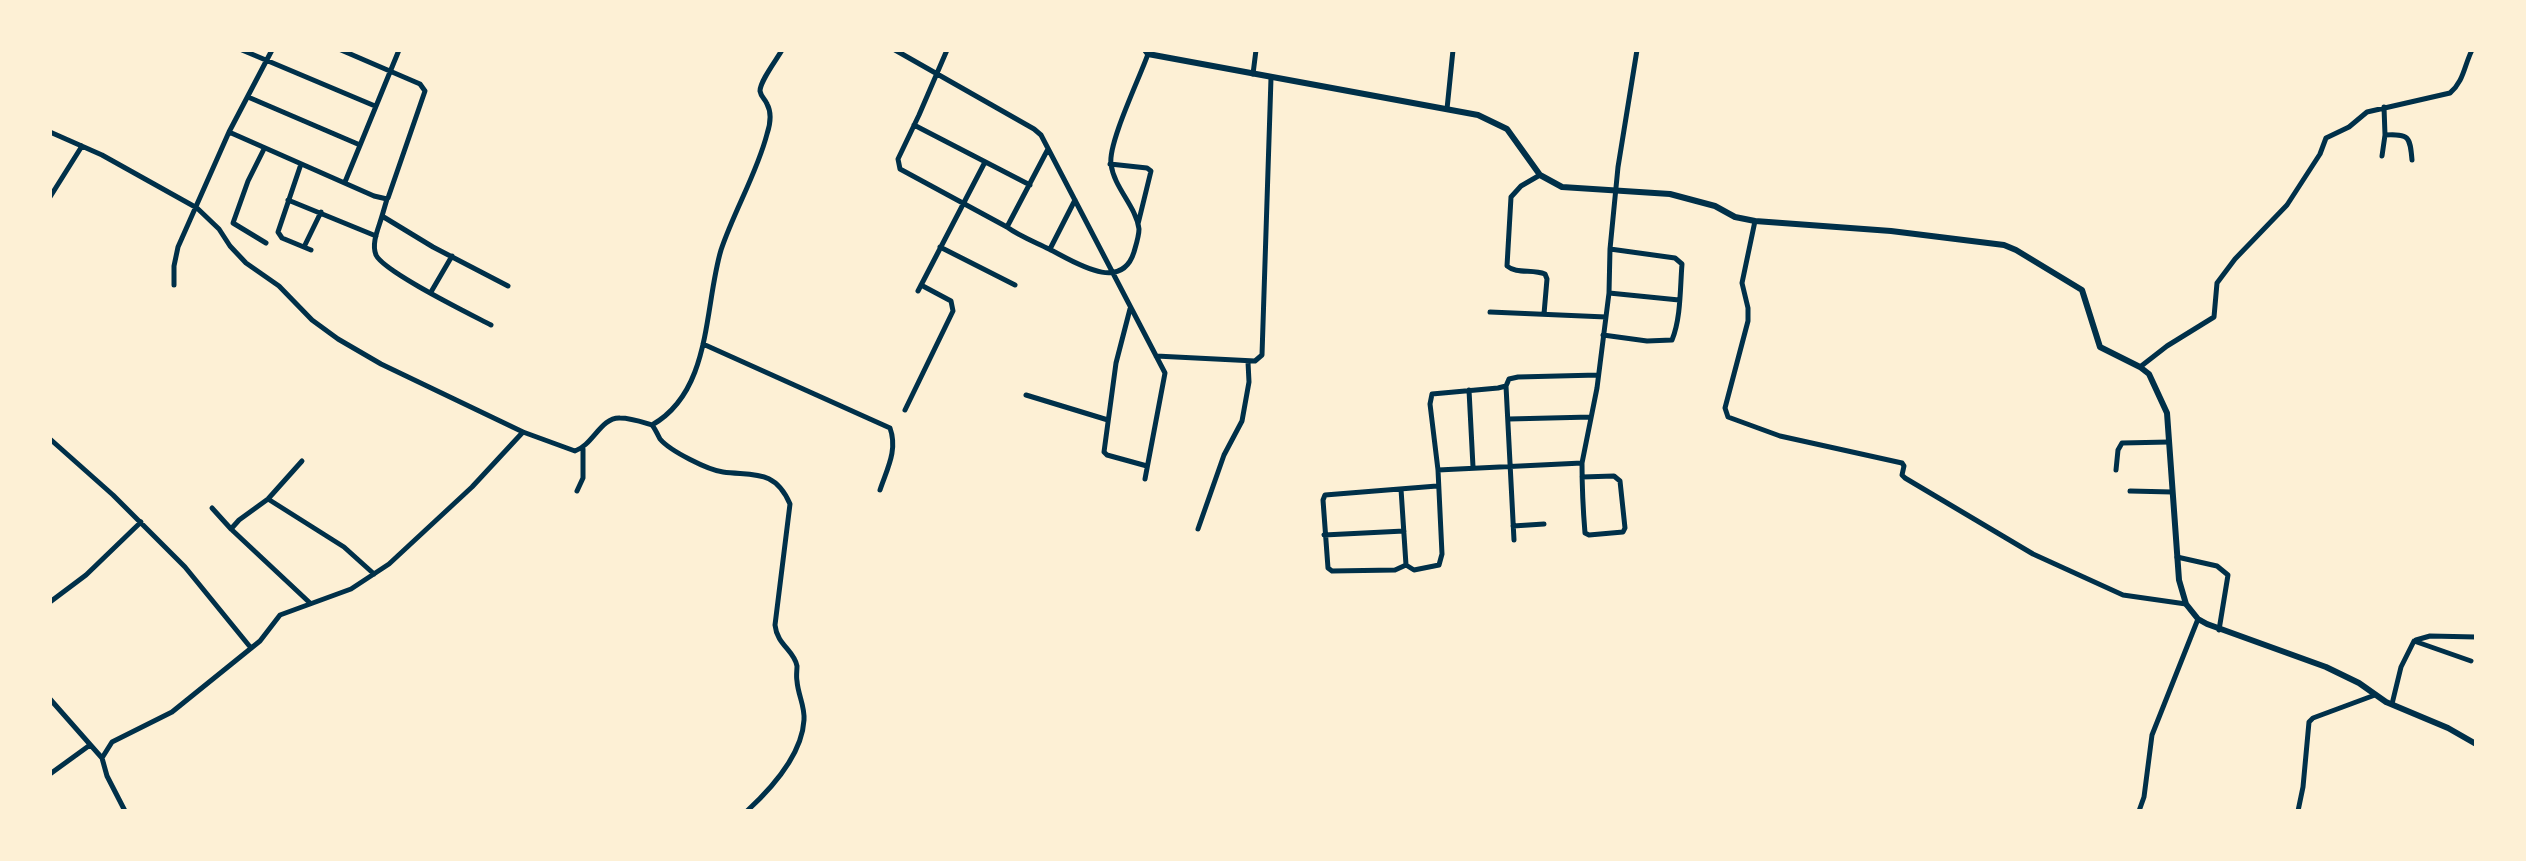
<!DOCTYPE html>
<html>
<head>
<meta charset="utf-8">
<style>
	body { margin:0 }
	#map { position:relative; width:2526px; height:861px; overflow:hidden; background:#fdf0d5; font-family:Barlow,sans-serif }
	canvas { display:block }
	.frame { position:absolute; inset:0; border:52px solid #fdf0d5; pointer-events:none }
</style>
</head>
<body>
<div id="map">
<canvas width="2526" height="861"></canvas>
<div class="frame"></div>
</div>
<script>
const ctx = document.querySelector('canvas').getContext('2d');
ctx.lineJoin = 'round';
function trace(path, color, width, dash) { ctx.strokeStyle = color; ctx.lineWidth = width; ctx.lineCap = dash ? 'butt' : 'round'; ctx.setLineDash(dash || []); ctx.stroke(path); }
trace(new Path2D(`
	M242 50 375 106
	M272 50 229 132 374 196 387 199 382 216 433 247 508 286
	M341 50 420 84 425 91 388 198
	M895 50 1034 129 1041 135 1165 373 1145 479
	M947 50 919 115 898 159 900 169 1007 227 1048 149
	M1253 74 1256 50
	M248 97 360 145
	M1447 109 1453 50
	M914 125 1030 185
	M50 132 102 155 197 208 219 229 230 246 246 263 279 286 312 320 338 339 381 364 523 432
	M2385 135C2409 134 2410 136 2412 160
	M264 149 248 181 233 223 266 243
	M2382 156 2385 135 2384 107
	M301 164 278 232 282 238 311 250
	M1110 164 1147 168 1151 171 1138 224
	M1540 175 1521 186 1511 197 1507 266C1516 274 1533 269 1545 274L1547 279 1544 314
	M345 182 399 50
	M50 197 82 146
	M288 200 376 236
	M382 216C379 227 371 243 376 255 384 272 470 314 491 325
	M1755 221 1742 283 1748 308V321L1725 408 1728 417 1780 436 1902 463 1904 466 1902 475 1905 478 2033 554 2123 595 2186 604
	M1007 227C1019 236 1035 242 1049 249 1073 261 1121 294 1134 252 1136 245 1139 236 1139 229 1136 206 1114 188 1111 164 1108 143 1140 77 1148 54
	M304 247 321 212
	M940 247 1015 285
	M1050 249 1075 200
	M174 285V266L178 247 229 132
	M918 291 985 162
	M431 292 452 256
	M1609 293 1679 300
	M1130 309 1116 363 1104 452 1107 455 1147 466
	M1490 312 1606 317
	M1603 335 1647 341 1672 340C1681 318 1680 289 1682 264L1675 258 1610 249
	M703 344 890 428C898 450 887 469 880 490
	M1156 356 1255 361 1262 355 1271 78
	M2140 367 2167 346 2214 317 2217 283 2235 259 2287 205 2320 154 2326 138 2349 127 2367 112 2450 93C2464 81 2464 66 2472 50
	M1506 386 1514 540
	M1469 390 1473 467
	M1026 395 1108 420
	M905 410 953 311 951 301 921 285
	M1509 419 1591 417
	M652 425C653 426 659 437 660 439 670 451 708 470 723 472 754 476 775 469 790 504L775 625C777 645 794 650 797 666 797 671 796 676 797 681 798 695 805 706 804 720 802 755 772 788 747 811
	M50 439 113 495 185 567 251 648
	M302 461 268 499 239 520 231 529 310 603
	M1582 463C1582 486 1583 509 1585 533L1589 535 1623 532 1625 528 1620 481 1614 476 1582 477
	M1438 470 1430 404 1432 394 1498 388 1506 386 1509 379 1518 377 1598 375
	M2116 470 2118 450 2122 443 2169 442
	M1437 486 1325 495 1323 500 1328 568 1332 571 1395 570 1406 565 1414 570 1439 565 1442 554 1438 470 1582 463 1597 388 1609 293 1610 249 1618 167 1637 50
	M1401 489 1406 565
	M577 491 583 478V449
	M2130 491 2172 492
	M268 499 344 547 374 574
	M212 508 231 529
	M1513 526 1544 524
	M1198 529 1224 455 1242 421 1249 382 1248 362
	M1324 535 1404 531
	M2177 557 2217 566 2228 575 2219 630
	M50 602 86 575 141 522
	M2416 640 2430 636 2476 637
	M50 699 102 758
	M2392 704 2401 667 2414 641 2471 661
	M50 774 90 745
	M125 811 107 776 102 758 112 742 172 712 260 641 280 615 351 589 389 564 472 487 523 432 575 451C593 445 601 417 620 418 631 418 642 422 652 425 712 391 704 307 721 250 734 211 757 173 767 134 770 125 772 113 767 104 765 99 761 97 760 91 760 81 777 59 782 50
	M2139 811 2144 797 2152 735 2198 619
	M2298 811 2303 787 2309 722 2313 718 2375 695`), '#003049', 5);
trace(new Path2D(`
	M1145 50 1148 54 1478 115 1507 129 1540 175 1562 187 1670 194 1715 206 1735 217 1755 221 1891 231 2004 245 2016 250 2082 290 2100 347 2140 367 2149 374 2167 413 2179 580 2186 604 2198 619 2207 624 2326 667 2359 683 2386 702 2448 728 2476 744`), '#003049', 6);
</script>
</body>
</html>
